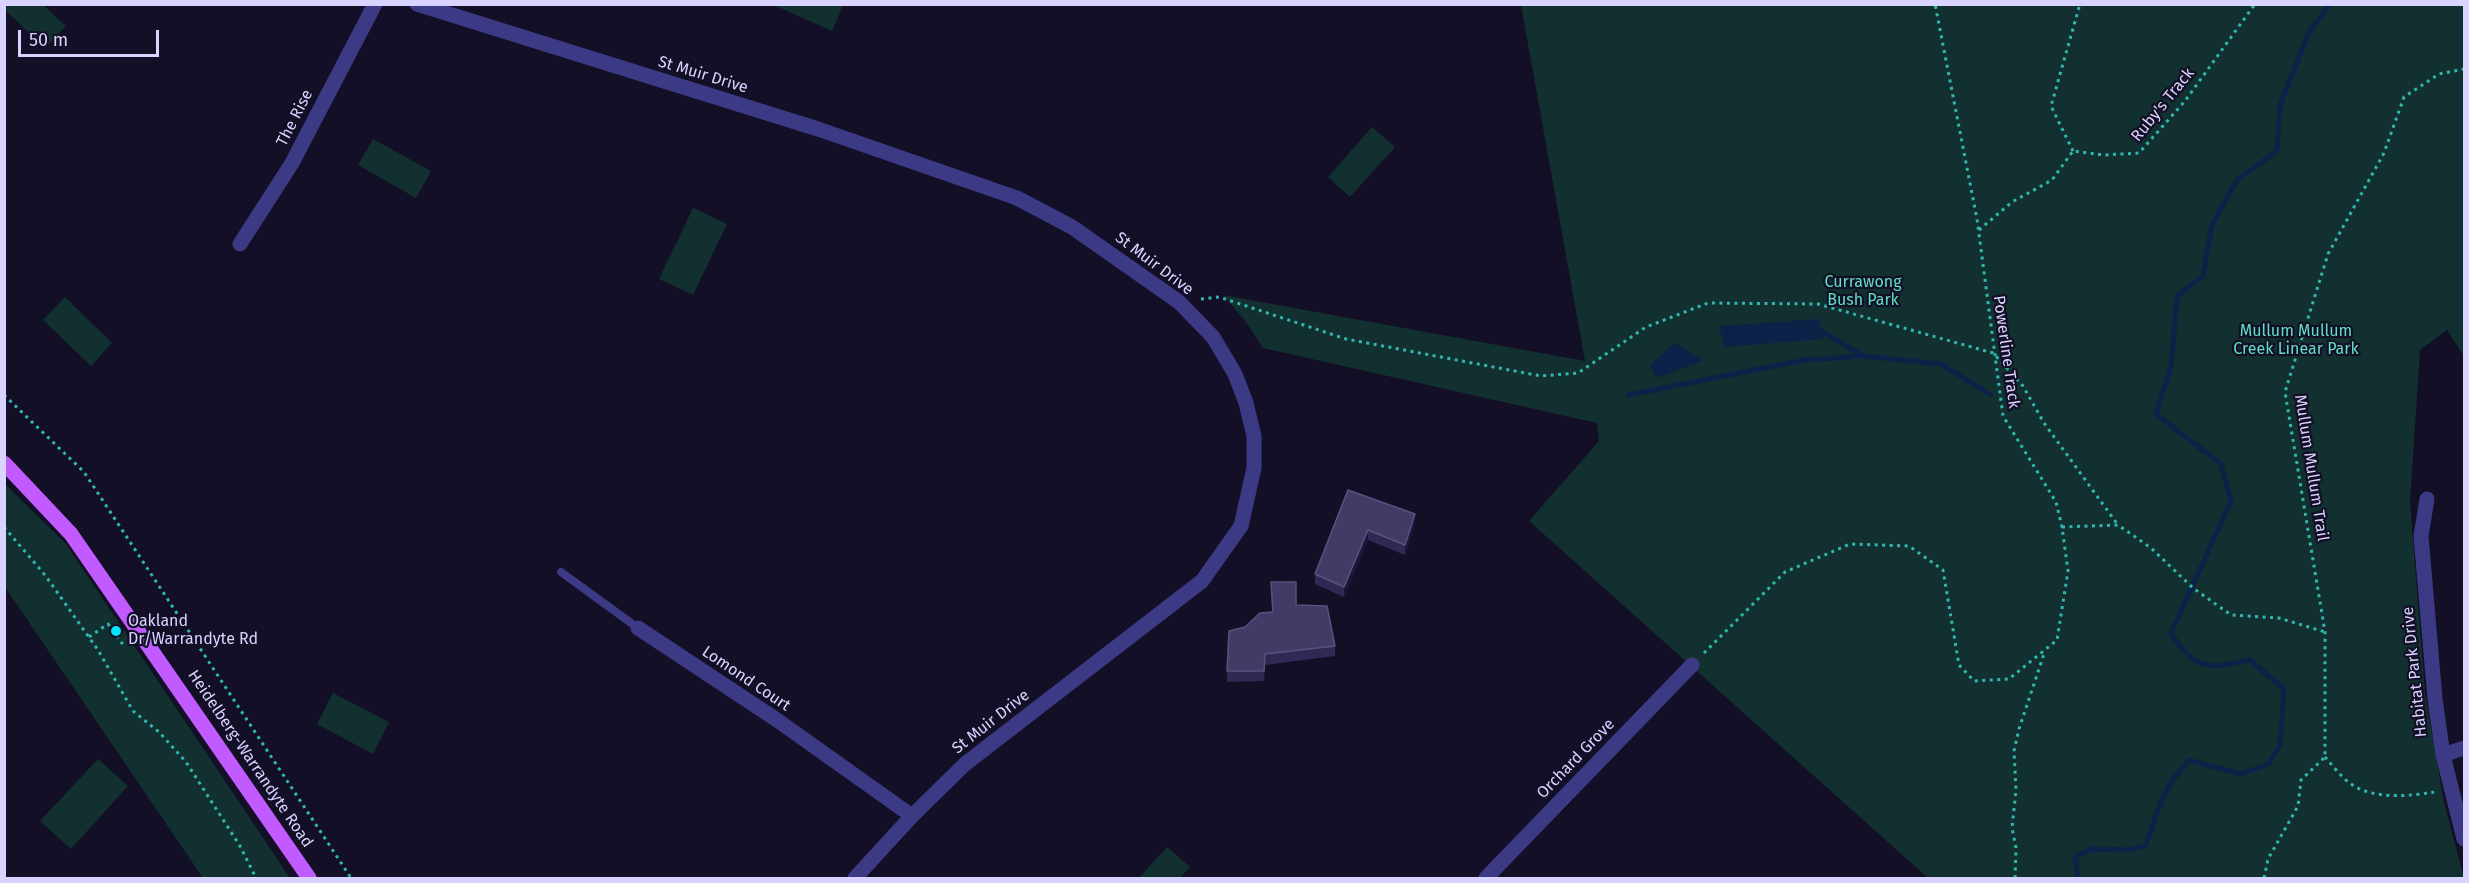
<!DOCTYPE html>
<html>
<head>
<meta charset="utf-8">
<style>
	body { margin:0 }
	#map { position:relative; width:2469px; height:883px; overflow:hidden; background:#130f26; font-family:"Fira Sans",sans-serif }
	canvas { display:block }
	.frame { position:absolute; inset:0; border:6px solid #d9d4ff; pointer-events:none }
	.scale { position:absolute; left:18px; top:30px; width:141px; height:27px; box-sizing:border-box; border:3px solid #d9d4ff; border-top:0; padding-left:8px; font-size:18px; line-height:21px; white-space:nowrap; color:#d9d4ff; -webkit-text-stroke:4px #130f26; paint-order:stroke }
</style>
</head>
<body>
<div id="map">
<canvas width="2469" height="883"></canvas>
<div class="frame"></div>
<div class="scale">50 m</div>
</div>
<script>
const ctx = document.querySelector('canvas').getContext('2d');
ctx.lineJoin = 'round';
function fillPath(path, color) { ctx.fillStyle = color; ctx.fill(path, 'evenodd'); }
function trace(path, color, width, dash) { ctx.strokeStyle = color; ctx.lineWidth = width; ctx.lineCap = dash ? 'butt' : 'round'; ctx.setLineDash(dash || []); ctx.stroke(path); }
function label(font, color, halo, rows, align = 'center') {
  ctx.font = font + ' "Fira Sans",sans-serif'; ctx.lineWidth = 4.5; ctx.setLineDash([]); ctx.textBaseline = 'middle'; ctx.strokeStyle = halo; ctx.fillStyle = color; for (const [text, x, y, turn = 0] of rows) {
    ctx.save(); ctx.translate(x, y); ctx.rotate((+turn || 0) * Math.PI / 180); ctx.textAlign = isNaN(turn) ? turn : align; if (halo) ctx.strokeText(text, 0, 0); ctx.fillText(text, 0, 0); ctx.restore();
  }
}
fillPath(new Path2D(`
	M771 4H843V5L832 31Z
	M4 5H43L66 26 45 48 5 10Z
	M1521 5H2464V356L2447 330 2420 350 2410 502 2425 692 2444 803 2464 878H1928L1529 521 1599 441 1597 423 1263 348 1246 322 1223 295 1585 361Z
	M1372 127 1395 147 1350 197 1328 177Z
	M373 139 431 171 416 198 358 165Z
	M693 208 727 224 693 295 659 279Z
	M65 297 112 343 91 366 43 320Z
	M5 484 66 544 290 878H203L5 587Z
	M333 693 389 722 373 754 317 724Z
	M98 759 128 786 71 849 40 821Z
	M1167 847 1190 867 1180 878H1139Z`), '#12302f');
fillPath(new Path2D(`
	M1819 319 1823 339 1725 347 1719 326Z
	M1674 343 1704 360 1657 378 1650 365Z`), '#0c2248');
trace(new Path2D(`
	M1821 331 1863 356
	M1628 395 1805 360 1863 356 1941 364 1991 395
	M2078 878 2075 857 2092 849 2130 850 2146 845C2158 810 2162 789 2189 760L2241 774 2269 764 2280 745 2284 689 2250 660C2208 669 2195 671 2171 633L2231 501 2221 464 2156 414 2171 367 2177 296 2203 276 2212 225 2237 180 2277 151 2280 105 2309 32 2330 4`), '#0c2248', 5);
trace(new Path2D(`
	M2073 151 2051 106 2080 4
	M1979 230 2012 202 2052 180 2073 151 2104 155 2139 153 2185 101 2255 4
	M1201 299 1219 297 1346 339 1541 376 1578 373 1646 327 1708 303 1818 304 1993 353 2023 386 2044 423 2118 525
	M4 395 84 472 351 878
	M4 527 45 575 98 650 133 711 159 732 186 762 240 846 256 878
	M2062 527 2118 525 2151 548 2193 588 2231 615 2279 618 2325 632
	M89 637 108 624 124 646
	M1704 653 1785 572 1850 544 1909 546 1943 570 1959 665 1974 681 2009 679 2057 640 2068 571 2062 527 2056 502 2003 416 1977 219 1935 4
	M2325 757C2333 766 2341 777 2351 784 2374 800 2409 796 2435 792
	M2015 878 2016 848 2012 828 2016 790 2014 751 2019 729 2045 651
	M2264 878 2268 859 2298 806 2301 780 2325 757V632L2285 392 2328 254 2384 153 2404 97 2439 74 2464 69`), '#2fb8b0', 3, [3, 4.5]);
trace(new Path2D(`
	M561 572 638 628`), '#3d3a85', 8);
trace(new Path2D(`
	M417 4 818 129 1017 198 1072 227 1179 302 1213 337 1235 374 1246 403 1254 436V468L1241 526 1202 581 965 764 912 816 855 878
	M240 244 292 163 375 4
	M2427 499 2421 536 2435 699 2443 755 2464 839
	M638 628 777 720 912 816
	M2443 755 2464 748
	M1486 878 1692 665`), '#3d3a85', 15);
trace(new Path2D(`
	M4 463 71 534 309 878`), '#c25bff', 15);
fillPath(new Path2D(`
	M1348 490 1415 524 1405 555 1368 540 1344 597 1315 584V574Z
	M1271 582 1296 605 1335 646V656L1265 665 1264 681 1227 682V671L1245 627 1272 612Z`), '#312854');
fillPath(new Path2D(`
	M1415 514V524L1405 555V545Z
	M1368 530V540L1344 597V587Z`), '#1d163a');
const building = new Path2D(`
	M1348 490 1415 514 1405 545 1368 530 1344 587 1315 574Z
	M1271 582H1296V605L1327 606 1335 646 1265 654 1264 671H1227L1229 631 1245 627 1260 613 1273 612Z`);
fillPath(building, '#433a66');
trace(building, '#5a527e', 1.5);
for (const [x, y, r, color] of [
	[116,631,6,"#00e5ff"]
]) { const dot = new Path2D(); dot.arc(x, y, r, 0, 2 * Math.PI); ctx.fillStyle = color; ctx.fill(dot); trace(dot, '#130f26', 2); }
label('16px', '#d9d4ff', '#130f26', [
	["St Muir Drive",703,75,17],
	["Ruby's Track",2163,105,-51],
	["The Rise",295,118,-63],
	["St Muir Drive",1154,264,37],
	["Powerline Track",2006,352,82],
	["Mullum Mullum Trail",2311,468,81],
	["Habitat Park Drive",2415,672,-96],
	["Lomond Court",746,679,34],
	["St Muir Drive",991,722,-38],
	["Heidelberg-Warrandyte Road",250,759,56],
	["Orchard Grove",1576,759,-46]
]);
label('16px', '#5fe0c0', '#130f26', [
	["Currawong",1863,283],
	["Bush Park",1863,301],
	["Mullum Mullum",2296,332],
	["Creek Linear Park",2296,350]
]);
label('16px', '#d9d4ff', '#130f26', [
	["Oakland",128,622],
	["Dr/Warrandyte Rd",128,640]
], 'left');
</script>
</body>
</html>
